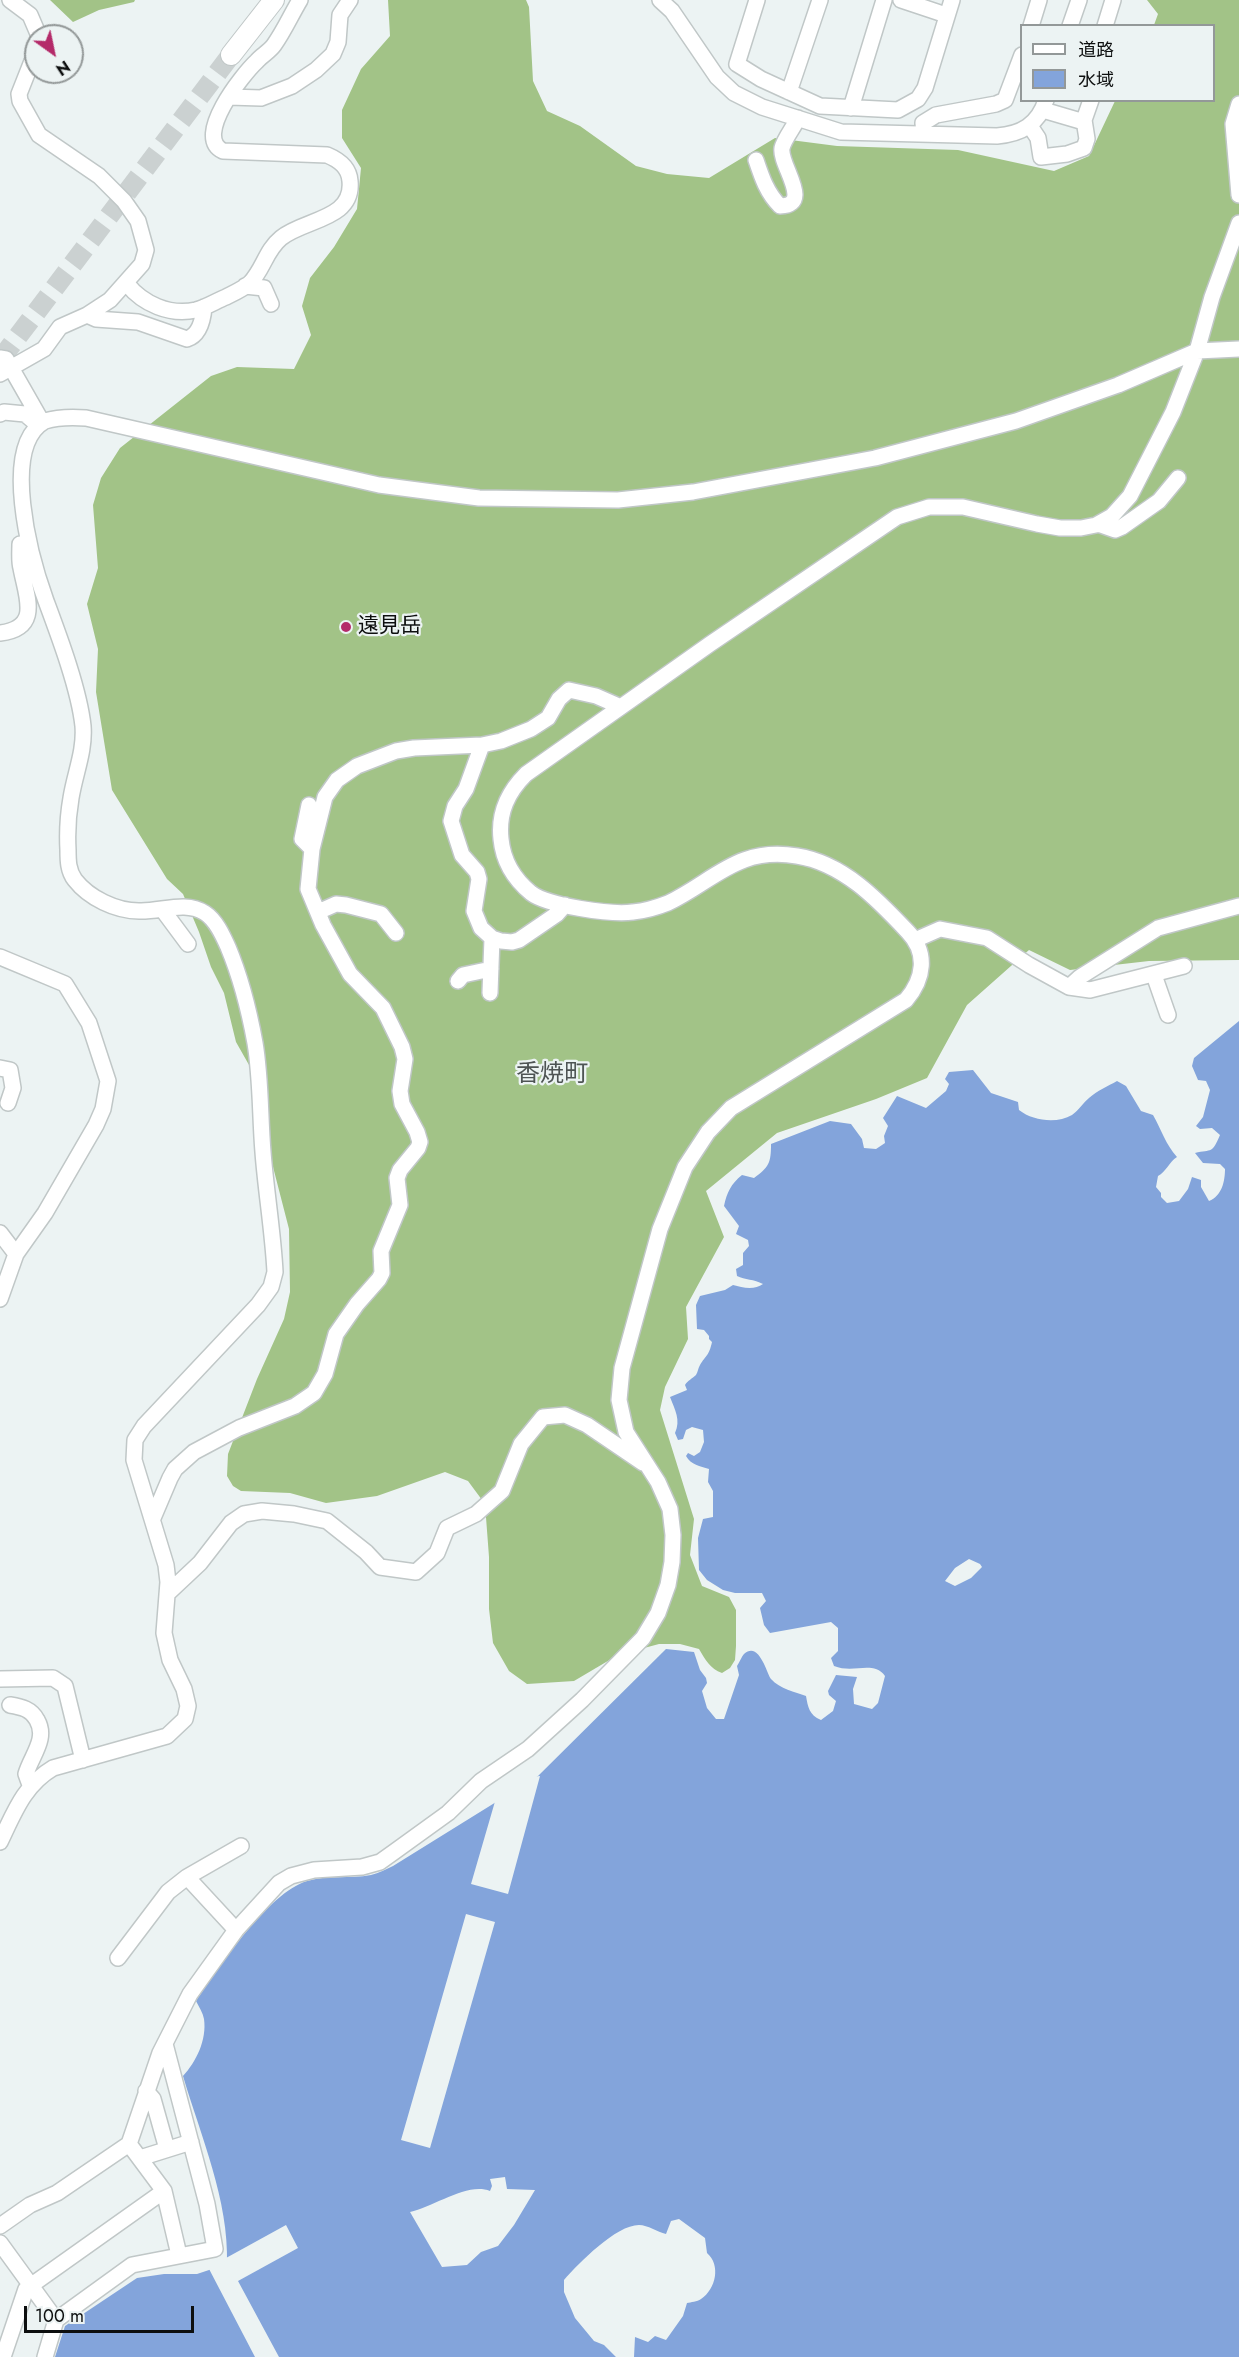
<!DOCTYPE html>
<html>
<head>
<meta charset="utf-8">
<style>
	body { margin:0 }
	#map { position:relative; width:1239px; height:2357px; overflow:hidden; background:#ecf3f3; font-family:Jost,"Noto Sans JP",sans-serif }
	canvas { display:block }
	.legend { position:absolute; left:1020px; top:24px; width:195px; height:78px; box-sizing:border-box; background:#ecf3f3; border:2px solid #939898; margin:0; padding:8px 10px; list-style:none; font-size:18px; color:#0d0f0f }
	.legend li { display:flex; align-items:center; gap:12px; height:30px }
	.legend b { width:30px; border:2px solid #939898 }
	.north { position:absolute; left:24px; top:24px; width:60px; height:60px; box-sizing:border-box; background:#ecf3f3; border:2px solid #939898; border-radius:50%; rotate:147deg; font-size:16px; font-weight:700; line-height:24px; text-align:center; color:#0d0f0f }
	.north::after { content:''; display:block; margin:auto; width:21px; height:27px; background:#b42a69; clip-path:polygon(50% 0,100% 100%,50% 72%,0 100%) }
	.scale { position:absolute; left:24px; top:2306px; width:170px; height:27px; box-sizing:border-box; border:3px solid #0d0f0f; border-top:0; padding-left:8px; font-size:18px; line-height:21px; white-space:nowrap; color:#0d0f0f; -webkit-text-stroke:4px #ecf3f3; paint-order:stroke }
</style>
</head>
<body>
<div id="map">
<canvas width="1239" height="2357"></canvas>
<ul class="legend">
<li><b style="height:8px;background:#fff"></b>道路</li>
<li><b style="height:16px;background:#83a4db"></b>水域</li>
</ul>
<div class="north">N</div>
<div class="scale">100 m</div>
</div>
<script>
const ctx = document.querySelector('canvas').getContext('2d');
ctx.lineJoin = 'round';
function fillPath(path, color) { ctx.fillStyle = color; ctx.fill(path, 'evenodd'); }
function trace(path, color, width, dash) { ctx.strokeStyle = color; ctx.lineWidth = width; ctx.lineCap = dash ? 'butt' : 'round'; ctx.setLineDash(dash || []); ctx.stroke(path); }
function label(font, color, halo, rows, align = 'center') {
  ctx.font = font + ' Jost,"Noto Sans JP",sans-serif'; ctx.lineWidth = 4.5; ctx.setLineDash([]); ctx.textBaseline = 'middle'; ctx.strokeStyle = halo; ctx.fillStyle = color; for (const [text, x, y, turn = 0] of rows) {
    ctx.save(); ctx.translate(x, y); ctx.rotate((+turn || 0) * Math.PI / 180); ctx.textAlign = isNaN(turn) ? turn : align; if (halo) ctx.strokeText(text, 0, 0); ctx.fillText(text, 0, 0); ctx.restore();
  }
}
fillPath(new Path2D(`
	M50 0H135L134 2 99 10 73 22Z
	M388 0H526L529 7 533 81 547 111 580 126 636 166 667 174 709 178 775 138 837 146 958 150 1054 171 1089 156 1115 101 1214 100V26L1154 25 1158 14 1147 0H1239V960L1149 961 1070 970 1029 950 967 1005 927 1078 876 1099 777 1133 706 1191 724 1237 686 1307 688 1339 665 1387 660 1410 694 1519 690 1555 702 1586 729 1597 736 1610V1646L735 1660 730 1668 722 1673C710 1669 705 1659 699 1649L680 1644H659L618 1655 574 1681 527 1684 509 1671 493 1643 489 1609V1557L485 1504 468 1481 445 1472 377 1496 326 1503 290 1493 241 1491 233 1486 227 1476 228 1454 257 1379 284 1319 290 1292 289 1229 272 1163 266 1108 253 1072 236 1042 224 993 211 967 199 932 183 894 167 879 112 790 96 692 98 649 87 604 98 568 93 505 101 478 120 448 211 376 237 367 294 369 311 335 302 306 310 278 334 247 357 209 361 168 342 138V110L361 69 390 36Z`), '#a2c387');
fillPath(new Path2D(`
	M1239 1021V2357H634L635 2337 648 2342 655 2336 666 2340 683 2316 687 2303C691 2302 697 2302 701 2299 716 2289 721 2265 707 2253L705 2238 679 2219 671 2221 666 2234C657 2232 648 2225 639 2225 616 2225 579 2263 564 2280V2292L575 2318 594 2341 604 2345 616 2357H55L65 2326 137 2278 164 2274H197L227 2264C229 2200 201 2137 183 2076 196 2062 207 2040 204 2019 203 2013 199 2007 196 2001 219 1967 268 1893 307 1881 327 1875 350 1879 371 1875 379 1873 386 1869 393 1866L538 1776 666 1649 694 1652 700 1670 706 1678 707 1683 702 1691 707 1708 716 1719H724L739 1675 737 1666C739 1663 742 1656 744 1654 759 1640 767 1674 771 1679 780 1689 795 1692 806 1696 808 1707 809 1715 821 1720L833 1711 836 1701 829 1695 828 1691 836 1675 857 1677 853 1689 854 1704 872 1709 878 1703 885 1676C873 1660 854 1674 834 1666L831 1658 838 1651V1628L831 1622 770 1633 764 1625 760 1608 766 1601 762 1593H735L723 1590 707 1580 699 1570 698 1538 703 1519 713 1517V1491L708 1482 709 1469C700 1466 691 1465 686 1456L688 1453 694 1456 700 1452 704 1442 703 1430 692 1427 686 1430 683 1439 678 1440 675 1433C681 1420 675 1410 670 1397L687 1390 685 1385C688 1380 692 1379 696 1375 698 1372 698 1368 700 1365 706 1355 709 1356 712 1342L709 1339V1336L704 1330 697 1329 696 1305 700 1296 725 1290 733 1285C743 1288 755 1290 763 1284 754 1279 745 1280 737 1276L736 1269 743 1265V1253L749 1246 748 1240 736 1234 739 1226 724 1206C727 1192 731 1184 742 1175L754 1178C769 1167 771 1163 771 1144L830 1121 851 1124 862 1139 864 1148 876 1149 885 1143 884 1136 888 1126 883 1118 897 1096 926 1108 946 1091 949 1084 945 1079 949 1072 973 1070 991 1093 1018 1102 1019 1110C1033 1121 1057 1124 1072 1115 1079 1110 1083 1103 1089 1098 1097 1091 1108 1086 1117 1081L1126 1086 1141 1111 1153 1115C1161 1129 1166 1145 1177 1157 1169 1162 1166 1172 1158 1176L1156 1187 1161 1193V1197L1167 1203 1179 1201 1188 1189 1192 1177 1201 1180V1187L1209 1201C1222 1196 1225 1181 1225 1169L1220 1164 1203 1163 1195 1153C1212 1149 1212 1154 1220 1135L1212 1128 1200 1129 1196 1126 1203 1117 1210 1090 1206 1081 1198 1080 1192 1066 1194 1058ZM969 1559 980 1564 982 1567 971 1578 955 1586 945 1581 955 1568ZM505 2177 507 2189 535 2190 514 2225 498 2246 481 2252 467 2265 442 2267 410 2212C434 2207 467 2182 490 2191L492 2186 490 2179Z`), '#83a4db');
fillPath(new Path2D(`
	M540 1776 508 1894 471 1884 496 1798 531 1777Z
	M466 1914 495 1922 430 2148 401 2140Z
	M286 2225 298 2248 238 2281 279 2357H255L208 2267 224 2262V2254L226 2258Z`), '#ecf3f3');
trace(new Path2D(`
	M0 360 231 55`), '#cbd1d1', 20, [20, 10]);
const minor = new Path2D(`
	M10 0 30 15 39 36
	M660 0 672 11 717 77 734 93 762 107 841 132 997 136C1021 134 1038 125 1046 100
	M757 0 737 64 761 79 820 106 898 110 918 99 925 88 952 0
	M901 0 946 15
	M1031 26 1039 0
	M1070 26 1079 0
	M1105 26 1113 0
	M789 92 820 0
	M229 97 261 98 292 86 316 70 333 54 338 42 340 15 350 0
	M1239 104 1233 124 1239 195
	M851 108 884 0
	M1043 110 1084 122
	M1030 126 1038 138 1041 157 1067 154 1084 148 1087 139 1084 120 1091 100
	M924 133 923 123 936 115 996 104 1005 100 1022 55
	M756 160C762 178 767 193 780 206 814 205 779 165 782 148 784 139 794 127 798 118
	M127 284C143 304 170 316 196 310 207 307 216 301 226 297 234 293 243 289 250 283 263 270 266 250 281 238 304 219 354 220 350 181 349 167 339 160 327 155L223 151C193 137 242 75 257 61 262 55 269 52 274 45 284 31 291 15 300 0
	M245 286 264 288 271 304
	M87 315 96 319 138 322 187 339C199 335 203 320 204 307
	M0 358 6 359 42 422
	M0 374 44 349 60 327 87 315 110 300 142 264 146 250 138 221 124 201 99 176 39 135 20 101 19 94 36 51
	M0 414 4 412 25 414 38 425
	M1098 524 1115 530 1122 527 1159 501 1178 478
	M0 633C42 628 26 596 21 568 19 561 20 552 20 544
	M482 745 466 789 455 806 451 821 462 855 477 872 479 879 474 911 481 928 492 938 501 941 512 942 519 940 557 914 565 905
	M309 805 302 839 312 849
	M162 909 188 944
	M318 912 336 904 346 905 381 914 396 933
	M915 940 940 929 987 938 1029 965 1069 987 1080 977 1158 928 1239 906
	M0 957 65 984 89 1023 108 1081 103 1109 96 1125 45 1213 16 1254 0 1299
	M1154 975 1168 1015
	M458 981 463 975 491 969
	M1069 987 1090 990 1184 966
	M490 993 492 938
	M0 1068 10 1070 13 1088 8 1103
	M0 1233 16 1254
	M153 1518 170 1478 175 1469 194 1452 239 1428 295 1406 314 1393 325 1374 336 1334 357 1304 379 1279 382 1273 381 1251 400 1205 397 1178 400 1170 418 1148 420 1142 417 1132 402 1104 400 1091 405 1059 402 1047 383 1008 350 974 323 925 308 889 312 849 325 797 337 780 357 766 396 751 414 748 482 745 501 741 531 729 548 718 559 699 569 690 596 696 621 707
	M167 1594 200 1563 231 1523 244 1514 262 1511 294 1514 327 1521 366 1552 380 1567 416 1572 437 1553 447 1528 476 1514 502 1491 521 1444 543 1417 565 1415 587 1425 643 1463
	M0 1679 53 1678 65 1686 83 1760
	M10 1705C22 1707 31 1709 37 1720 48 1739 31 1756 26 1774L30 1785
	M0 1842C14 1813 24 1785 53 1768L167 1736 185 1719 188 1706 184 1689 170 1660 164 1633 168 1582 166 1565 134 1460 135 1440 144 1426 258 1305 271 1287 275 1272C273 1232 266 1192 263 1152 260 1116 261 1078 255 1043 249 1010 241 978 228 947 223 936 216 920 205 913 185 900 161 912 139 911 116 911 89 898 75 880 68 871 68 860 68 850 67 832 68 815 71 798 75 773 85 751 83 726 79 689 59 636 46 601 30 557 0 446 45 421 58 417 73 417 86 418L379 485 479 498 618 500 693 492 875 458 1016 421 1118 385 1197 351 1239 349
	M187 1877 241 1846
	M118 1958 168 1892 187 1877 236 1930
	M146 2091 153 2099 167 2149
	M129 2144 164 2191 179 2255
	M140 2158 191 2142
	M0 2226 30 2205 57 2193 129 2144 160 2053 190 1994 236 1930 279 1883 291 1876 314 1870 362 1867 380 1862 394 1852 448 1813 481 1781 528 1749 582 1700 643 1638 658 1613 668 1585 672 1562 673 1535 670 1509 658 1482 626 1432 619 1400 622 1368 660 1229 685 1167 708 1132 731 1108 906 1000C924 979 928 953 908 932 878 900 843 863 797 856 738 846 714 881 668 903 658 907 643 911 633 912 612 915 548 906 531 893 514 879 503 860 501 839 498 812 508 792 526 774L710 644 897 517 929 507H963L1037 524 1060 528H1081L1096 525 1112 516 1130 496 1173 412 1197 351 1212 297 1239 223
	M0 2243 56 2320
	M3 2357 26 2289 164 2191
	M45 2357 56 2320 132 2265 215 2249 207 2204 165 2044`);
const major = new Path2D(`
	M231 55 274 0`);
trace(minor, '#c0c7c7', 18);
trace(major, '#c0c7c7', 22);
trace(minor, '#fff', 15);
trace(major, '#fff', 20);
for (const [x, y, r, color] of [
	[346,627,6,"#b42a69"]
]) { const dot = new Path2D(); dot.arc(x, y, r, 0, 2 * Math.PI); ctx.fillStyle = color; ctx.fill(dot); trace(dot, '#ecf3f3', 2); }
label('21px', '#0d0f0f', '#ecf3f3', [
	["遠見岳",358,627]
], 'left');
label('24px', '#4e5454', '#ecf3f3', [
	["香焼町",552,1075]
]);
</script>
</body>
</html>
